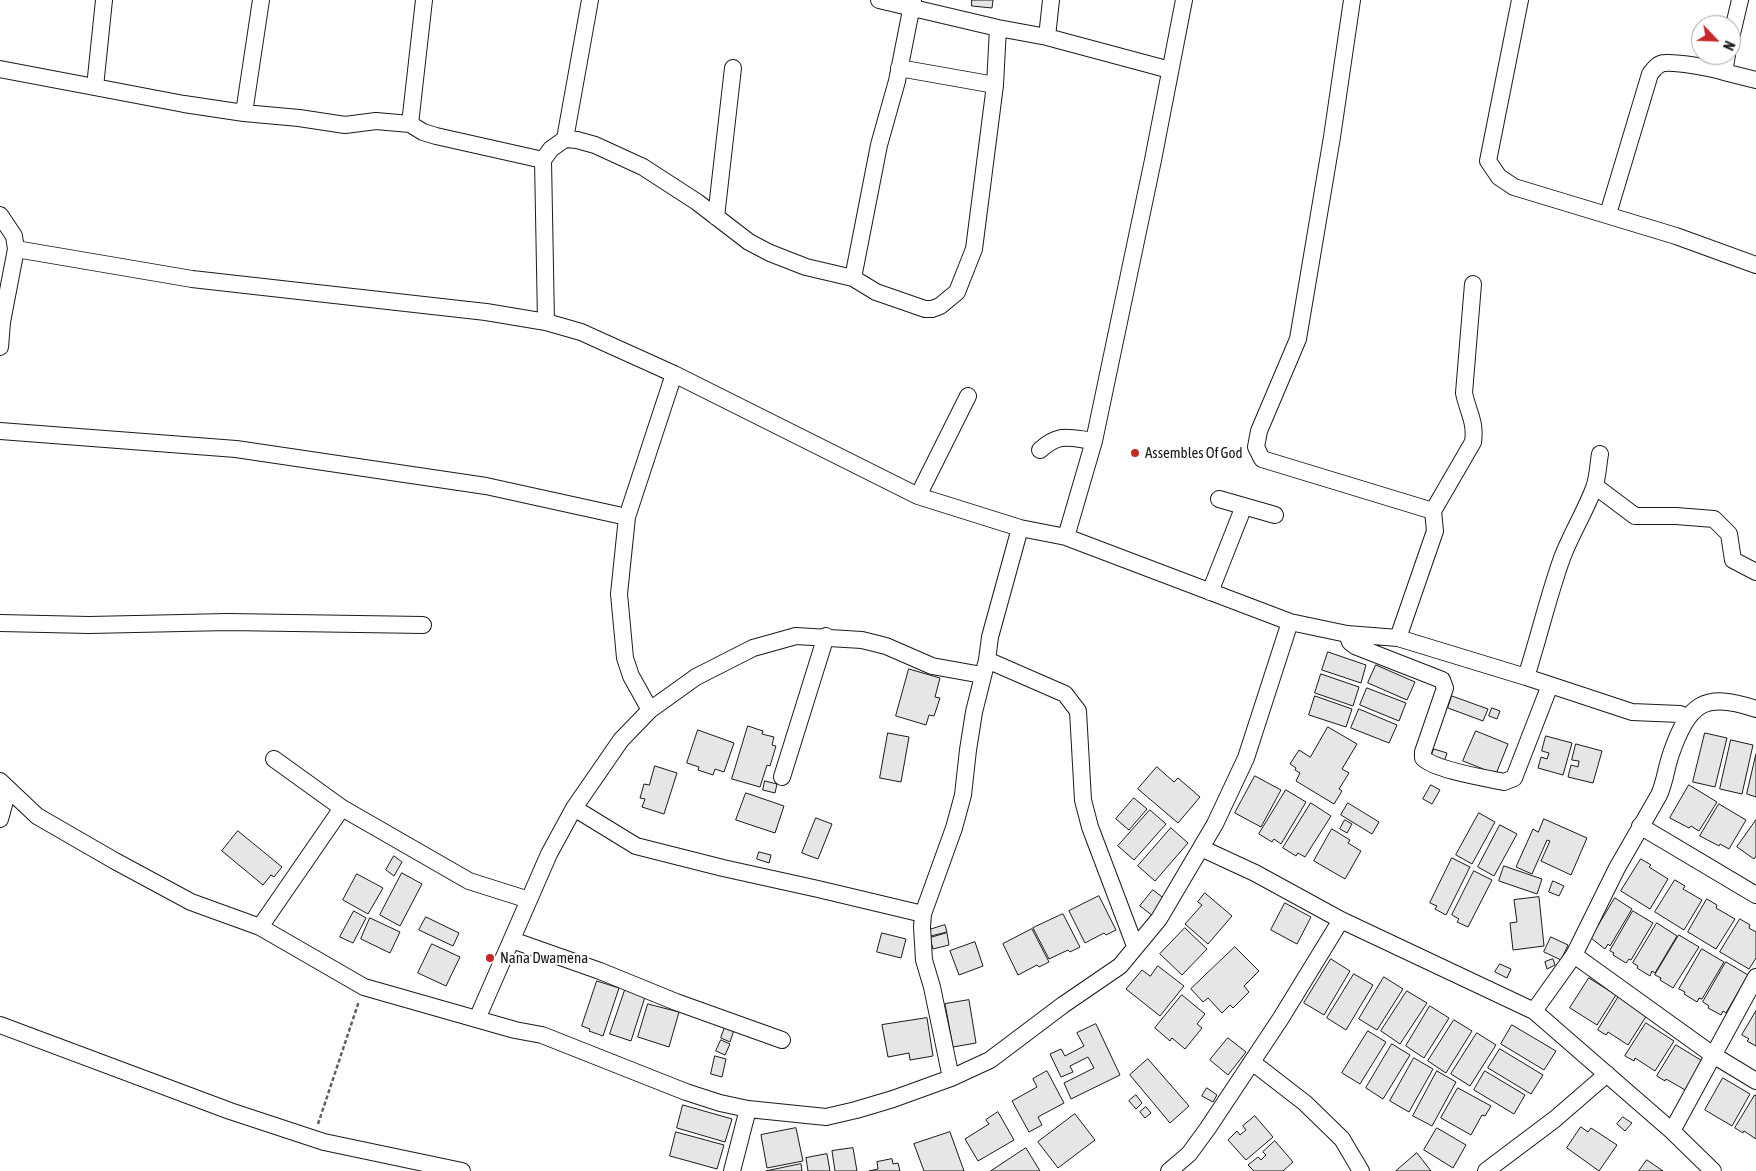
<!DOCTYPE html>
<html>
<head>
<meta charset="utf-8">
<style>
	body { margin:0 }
	#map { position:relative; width:1756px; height:1171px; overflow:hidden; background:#fff; font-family:"Asap Condensed",sans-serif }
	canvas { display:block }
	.north { position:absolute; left:1691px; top:15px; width:50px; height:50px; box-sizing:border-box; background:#fff; border:1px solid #a3a3a3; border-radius:50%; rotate:114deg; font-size:14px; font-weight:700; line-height:20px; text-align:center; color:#1a1a1a }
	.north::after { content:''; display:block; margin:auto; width:18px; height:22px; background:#c62828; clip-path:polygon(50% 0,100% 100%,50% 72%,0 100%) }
</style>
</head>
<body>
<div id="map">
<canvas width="1756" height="1171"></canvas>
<div class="north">N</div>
</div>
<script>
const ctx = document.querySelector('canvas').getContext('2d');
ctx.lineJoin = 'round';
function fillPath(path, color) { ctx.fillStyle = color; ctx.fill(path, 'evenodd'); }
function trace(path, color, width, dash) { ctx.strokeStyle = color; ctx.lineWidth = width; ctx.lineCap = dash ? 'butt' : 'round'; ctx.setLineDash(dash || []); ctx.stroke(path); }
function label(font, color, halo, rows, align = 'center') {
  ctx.font = font + ' "Asap Condensed",sans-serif'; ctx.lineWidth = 4; ctx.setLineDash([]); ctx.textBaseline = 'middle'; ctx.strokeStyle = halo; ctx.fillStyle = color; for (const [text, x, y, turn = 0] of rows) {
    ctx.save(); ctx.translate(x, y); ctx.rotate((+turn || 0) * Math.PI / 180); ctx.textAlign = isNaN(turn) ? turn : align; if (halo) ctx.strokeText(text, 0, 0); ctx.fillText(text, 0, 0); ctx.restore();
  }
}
const building = new Path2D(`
	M972 0H993L992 8 972 6Z
	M1328 652 1366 665 1361 683 1322 670Z
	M1376 665 1415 682 1407 700 1368 683Z
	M909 669 940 678 935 697 940 698 934 716 929 715 926 725 896 716Z
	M1321 674 1359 687 1353 706 1315 693Z
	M1367 688 1406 703 1399 721 1360 705Z
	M1315 696 1352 709 1346 727 1309 715Z
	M1452 696 1488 709 1483 721 1448 708Z
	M1492 708 1500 711 1497 719 1489 716Z
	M1359 709 1397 725 1389 743 1351 728Z
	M748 726 763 731 762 734 774 737 772 745 776 746 770 766 767 765 760 787 732 779Z
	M1328 727 1357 744 1342 769 1349 773 1339 789 1342 791 1334 804 1296 781 1300 773 1295 770 1296 768 1290 764 1299 750 1310 757Z
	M698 730 734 743 724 772 715 769 713 775 698 770 699 767 687 763Z
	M1476 731 1508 744 1496 774 1463 761Z
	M888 733 909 737 901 782 880 778Z
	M1705 733 1727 738 1715 787 1693 782Z
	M1546 736 1572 743 1563 775 1538 768 1541 757 1547 759 1549 753 1542 751Z
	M1731 740 1753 745 1742 794 1720 789Z
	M1576 744 1602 751 1593 783 1568 777 1571 765 1578 767 1579 761 1572 760Z
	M1434 749 1447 753 1444 762 1431 757Z
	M1756 754V797L1747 794Z
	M655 766 677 773 664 814 642 807 645 799 640 798 644 784 649 785Z
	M1157 767 1174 782 1178 778 1200 797 1178 823 1138 789Z
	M1255 776 1281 790 1261 827 1235 813Z
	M765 781 777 784 775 793 763 790Z
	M1431 785 1440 790 1432 804 1423 799Z
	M1689 785 1717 802 1699 831 1691 826 1689 828 1670 818Z
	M1286 790 1306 802 1281 844 1274 839 1272 842 1259 834Z
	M746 793 784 806 775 833 736 820Z
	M1134 798 1147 809 1129 830 1116 819Z
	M1311 803 1331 816 1305 857 1298 853 1296 856 1283 848Z
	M1348 803 1379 822 1372 834 1341 815Z
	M1719 804 1746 820 1729 849 1720 844 1719 846 1700 836Z
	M1150 810 1166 824 1134 860 1118 846Z
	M1479 813 1495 822 1472 864 1456 855Z
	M816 818 832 824 818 859 802 853Z
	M1544 819 1587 838 1571 875 1541 861 1550 841 1547 840 1532 874 1516 867 1533 829 1538 832Z
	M1345 820 1352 824 1347 833 1340 829Z
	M1756 820V856L1754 859 1737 847Z
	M1500 825 1517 834 1494 876 1478 867Z
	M1171 828 1188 843 1155 881 1138 866Z
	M1332 829 1350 840 1348 843 1361 851 1345 879 1314 861Z
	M238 831 282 867 274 877 271 875 263 885 222 851Z
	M759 852 771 855 769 863 757 859Z
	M394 856 402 862 394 876 386 870Z
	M1452 858 1470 867 1446 915 1435 909 1437 906 1430 903Z
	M1641 859 1651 865 1649 867 1668 879 1650 909 1621 891Z
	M1504 866 1542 879 1537 894 1499 881Z
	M1474 871 1492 880 1468 927 1457 922 1459 919 1452 915Z
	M402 873 422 884 400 926 380 915Z
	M357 874 383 888 368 914 343 900Z
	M1675 880 1685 886 1683 889 1702 900 1684 930 1655 912Z
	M1553 881 1564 886 1559 896 1549 892Z
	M1153 890 1166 900 1153 916 1140 906Z
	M1205 893 1232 916 1208 944 1185 924 1202 905 1198 902Z
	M1099 896 1116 930 1106 935 1104 933 1085 943 1069 911Z
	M1539 897 1544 946 1513 950 1510 923 1517 922 1514 900Z
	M1615 898 1632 909 1610 946 1608 944 1605 949 1591 938Z
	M1707 899 1717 905 1716 908 1735 919 1716 949 1688 932Z
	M1285 903 1311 917 1297 944 1271 930Z
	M354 911 366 918 353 943 340 937Z
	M1633 911 1653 923 1631 960 1629 959 1626 963 1613 955 1614 953 1610 951Z
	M1063 914 1080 947 1070 952 1068 950 1049 959 1033 928Z
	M426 917 459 933 453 946 419 930Z
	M370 918 400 932 390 953 361 939Z
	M1740 919 1750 925 1749 928 1756 932V958L1749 969 1720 952Z
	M1657 923 1677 936 1655 973 1652 971 1650 976 1637 968 1638 966 1633 963Z
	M945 925 947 932 931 936 929 930Z
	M1185 928 1207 949 1182 975 1160 954Z
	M1032 929 1049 962 1039 967 1037 965 1018 975 1003 944Z
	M882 933 906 939 901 958 877 952Z
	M947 933 949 945 933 949 930 938Z
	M1679 935 1699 947 1673 988 1660 980 1661 978 1655 975Z
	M1551 937 1568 945 1561 960 1544 952Z
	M975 942 983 966 959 975 950 951Z
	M432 944 460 957 446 986 418 973Z
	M1235 947 1259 971 1244 986 1249 992 1233 1008 1230 1005 1222 1013 1208 998 1203 1002 1191 989Z
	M1702 949 1724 962 1702 999 1699 998 1697 1002 1684 994 1685 992 1679 989Z
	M1331 959 1350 971 1324 1015 1304 1003Z
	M1553 959 1555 965 1547 969 1545 962Z
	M1726 962 1748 975 1726 1013 1723 1011 1721 1015 1708 1008 1709 1006 1703 1002Z
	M1500 964 1511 969 1507 978 1495 972Z
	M1158 966 1184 986 1160 1016 1126 989 1142 970 1150 976Z
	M1354 974 1373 985 1346 1030 1327 1018Z
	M1384 977 1403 989 1377 1030 1359 1019Z
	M1589 978 1616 995 1597 1025 1570 1008Z
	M597 981 619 988 603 1036 589 1031 590 1029 582 1026Z
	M625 990 645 997 631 1041 610 1034Z
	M1407 991 1427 1003 1400 1044 1381 1031Z
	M1182 995 1205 1014 1197 1024 1202 1028 1185 1049 1172 1038 1170 1041 1155 1028Z
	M1619 996 1647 1015 1628 1045 1608 1032 1606 1035 1598 1030Z
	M969 1000 976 1043 953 1047 945 1004Z
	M648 1004 679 1012 669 1047 638 1037Z
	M1430 1006 1449 1018 1424 1058 1406 1046Z
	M1756 1011V1046L1747 1041 1749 1039 1742 1035Z
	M927 1018 933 1056 910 1060 909 1053 888 1057 882 1025Z
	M1454 1020 1472 1031 1446 1073 1428 1061Z
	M1646 1023 1674 1041 1655 1071 1635 1058 1634 1061 1625 1056Z
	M1096 1024 1120 1075 1071 1099 1064 1083 1094 1068 1088 1057 1070 1066 1073 1072 1061 1077 1050 1054 1061 1049 1065 1056 1084 1046 1077 1033Z
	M1512 1025 1556 1051 1544 1070 1501 1044Z
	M725 1027 734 1030 730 1042 721 1038Z
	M1368 1031 1386 1042 1360 1084 1342 1073Z
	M1477 1033 1496 1045 1470 1086 1451 1074Z
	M1228 1038 1246 1052 1228 1075 1210 1060Z
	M721 1040 730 1044 725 1055 716 1051Z
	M1392 1044 1410 1055 1383 1099 1366 1088Z
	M1676 1045 1704 1062 1687 1091 1666 1079 1665 1081 1657 1076Z
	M1500 1049 1543 1075 1531 1094 1488 1068Z
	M715 1056 726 1059 722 1077 711 1074Z
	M1414 1058 1433 1069 1409 1112 1390 1101Z
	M1148 1059 1189 1106 1170 1123 1130 1075Z
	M1047 1071 1064 1103 1038 1117 1042 1125 1029 1132 1012 1101 1037 1087 1033 1079Z
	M1437 1071 1456 1082 1432 1126 1413 1116Z
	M1485 1071 1525 1095 1514 1114 1474 1090Z
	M1723 1078 1750 1094 1732 1126 1705 1110Z
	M1207 1088 1217 1095 1213 1102 1202 1096Z
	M1458 1088 1491 1106 1485 1116 1482 1115 1471 1135 1441 1118Z
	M1136 1095 1142 1103 1136 1109 1129 1101Z
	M1755 1095 1756 1096V1139L1744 1131 1743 1133 1735 1128Z
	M683 1105 732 1119 725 1142 677 1128Z
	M1146 1107 1151 1113 1145 1118 1140 1112Z
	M998 1112 1014 1140 978 1161 965 1139 989 1124 986 1120Z
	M1075 1114 1095 1140 1058 1168 1038 1142Z
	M1255 1116 1273 1137 1246 1160 1228 1140 1237 1131 1240 1135 1246 1130 1243 1126Z
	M1623 1117 1632 1123 1625 1131 1617 1124Z
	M1581 1127 1588 1132 1591 1128 1617 1145 1599 1171 1567 1148Z
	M796 1128 803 1161 767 1168 761 1135Z
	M1437 1128 1466 1145 1453 1168 1424 1150Z
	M676 1132 724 1145 717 1169 670 1156Z
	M950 1132 964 1171H924L914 1144Z
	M1275 1141 1293 1162 1283 1171H1254L1248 1165 1258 1157 1261 1160 1266 1155 1263 1152Z
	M853 1148 857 1171H835L832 1151Z
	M1026 1148 1040 1171H991Z
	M1417 1153 1431 1171H1396Z
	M827 1154 830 1171H808L806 1158Z
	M892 1159 893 1164 898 1163 900 1171H869L878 1169 877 1162Z
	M1647 1160 1663 1171H1639Z
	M801 1164 802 1171H766Z`);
fillPath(building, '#e6e6e6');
trace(building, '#1a1a1a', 1);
const minor = new Path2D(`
	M879 0 998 28 1047 37 1170 70
	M1352 0 1332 137 1298 339 1259 431 1256 447 1262 459 1433 511
	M1520 0 1488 161 1499 177 1514 187 1676 236 1756 265
	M1047 37 1051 0
	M1731 38 1740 0
	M899 68 995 85
	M0 69 184 104 244 113 299 118 345 125 376 121 410 124 423 132 436 136 543 160
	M1724 72 1756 80
	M95 87 104 0
	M244 113 261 0
	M410 124 424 0
	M565 139 590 0
	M1608 214 1650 74C1654 69 1658 63 1665 63 1678 62 1712 68 1724 72L1727 55
	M0 215 14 236 16 249 2 322 0 347
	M716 217 733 68
	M16 249 192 279 486 312 546 322 581 332 674 374 918 496 1020 528 1066 537 1290 622 1347 634 1398 638 1526 677 1632 712 1680 714 1687 717
	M853 278 879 145 897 81 913 0
	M546 322 543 160 551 149 565 139 577 140 595 145 643 167 697 202 749 242 770 253 806 267 853 278 876 292 925 309H932L940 306 957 292 974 249 995 85 998 28
	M0 431 236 449 486 486 627 517
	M1040 450C1060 432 1069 438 1094 441
	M1595 486 1635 516H1676L1714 519 1729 534 1733 560 1756 572
	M918 496 968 396
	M1219 499 1275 515
	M1066 537 1094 441 1153 160 1184 0
	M1210 592 1244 506
	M0 623 89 625 228 622 423 625
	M1347 634 1350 642 1355 646 1442 680 1445 688 1423 752V758C1435 770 1485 778 1504 782L1514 778 1550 685
	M1398 638 1435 531 1433 511 1473 442C1476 422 1468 412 1464 393L1473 284
	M987 660 1065 694 1078 711 1083 800 1090 827 1135 946
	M1526 677C1539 637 1548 597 1562 558 1571 534 1585 512 1594 488 1598 477 1598 465 1600 454
	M650 710 631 676 625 658 619 594 627 517 674 374
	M274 759 342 808 469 881 529 900
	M782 777 826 636
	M0 781 37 816 115 861 191 902 260 927 364 987 515 1030 542 1035 686 1092 720 1103 748 1109 826 1117 856 1110 893 1099 951 1078 990 1060 1063 1005 1120 966 1159 919 1215 824 1246 758 1290 622
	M574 808 636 846 723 868 818 889 923 914
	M0 819 8 790
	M1640 826 1756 895
	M1201 848 1255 873 1341 920 1534 1011 1672 1131 1713 1171
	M260 927 342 808
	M512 940 600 971 676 1002 782 1040
	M1574 955 1713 1055 1756 1081
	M1534 1011 1574 955 1617 868 1659 795C1665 782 1666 768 1671 754 1688 704 1704 691 1756 709
	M477 1019 549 854 574 808 621 740 650 710 696 677 753 648 796 636 862 640 886 646 932 666 982 675
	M0 1025 230 1111 324 1142 462 1171
	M1252 1062 1305 1103 1342 1139 1361 1171
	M951 1078 932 987 924 960 922 927 923 914 954 828 963 795 968 750 974 712 987 660 990 637 1020 528
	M1672 1131 1756 977
	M732 1171 748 1109
	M1169 1171 1189 1154 1208 1128 1281 1018 1341 920
	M1486 1171 1555 1119 1607 1074`);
trace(minor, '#1a1a1a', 18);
trace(new Path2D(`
	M318 1124 359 1001`), '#5f5f5f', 2.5, [4, 2.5]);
trace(minor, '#fff', 16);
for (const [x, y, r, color] of [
	[1135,453,5,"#c62828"],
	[490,958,5,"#c62828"]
]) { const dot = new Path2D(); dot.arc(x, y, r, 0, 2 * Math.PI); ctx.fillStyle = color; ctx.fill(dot); trace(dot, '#fff', 2); }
label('15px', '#1a1a1a', '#fff', [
	["Assembles Of God",1145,453],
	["Nana Dwamena",500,958]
], 'left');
</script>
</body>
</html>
